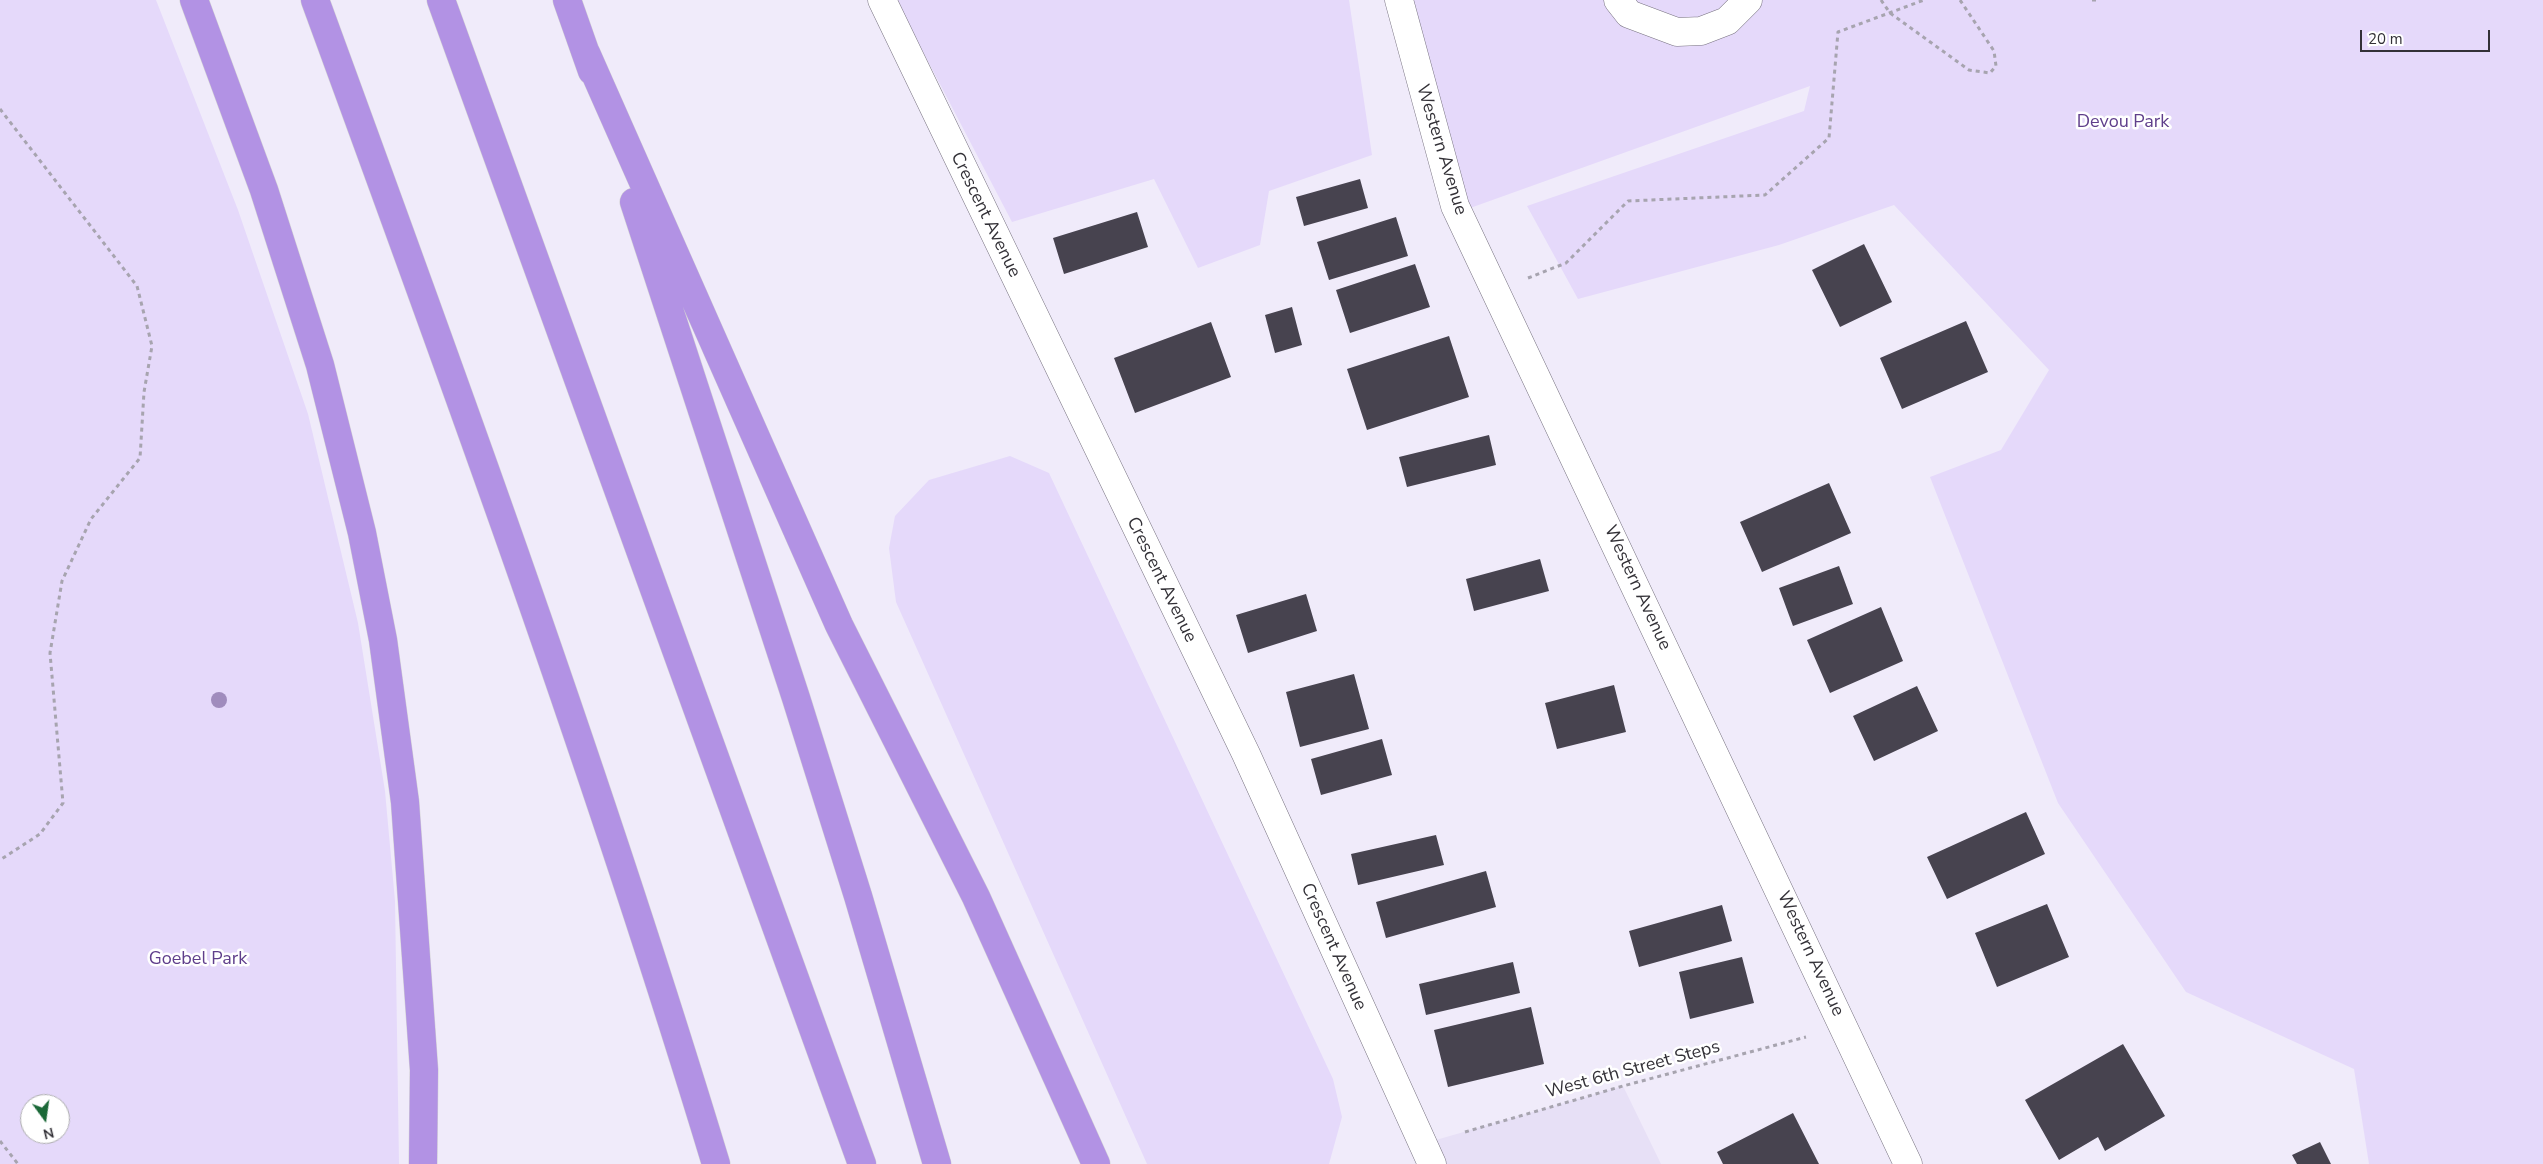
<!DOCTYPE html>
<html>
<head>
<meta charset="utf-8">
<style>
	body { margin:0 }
	#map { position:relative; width:2543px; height:1164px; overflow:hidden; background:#f0ebfa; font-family:"Nunito Sans",sans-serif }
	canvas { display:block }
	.north { position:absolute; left:20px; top:1094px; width:50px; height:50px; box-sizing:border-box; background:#fff; border:1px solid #adadaf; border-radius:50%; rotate:166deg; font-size:14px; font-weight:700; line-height:20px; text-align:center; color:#333137 }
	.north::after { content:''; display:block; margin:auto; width:18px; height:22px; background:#1b6938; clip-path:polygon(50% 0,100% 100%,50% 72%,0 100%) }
	.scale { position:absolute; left:2360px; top:30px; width:130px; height:22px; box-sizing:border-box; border:2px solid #333137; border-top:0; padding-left:6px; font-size:15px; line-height:18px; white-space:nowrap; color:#333137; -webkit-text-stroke:4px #fff; paint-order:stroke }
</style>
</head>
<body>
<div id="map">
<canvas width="2543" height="1164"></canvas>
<div class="north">N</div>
<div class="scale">20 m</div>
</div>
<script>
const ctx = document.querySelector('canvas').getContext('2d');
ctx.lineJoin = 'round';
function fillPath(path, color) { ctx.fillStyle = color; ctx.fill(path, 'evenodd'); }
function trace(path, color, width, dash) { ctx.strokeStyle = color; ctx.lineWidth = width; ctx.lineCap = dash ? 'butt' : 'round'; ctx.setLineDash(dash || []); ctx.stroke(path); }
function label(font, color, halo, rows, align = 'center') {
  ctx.font = font + ' "Nunito Sans",sans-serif'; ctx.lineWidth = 5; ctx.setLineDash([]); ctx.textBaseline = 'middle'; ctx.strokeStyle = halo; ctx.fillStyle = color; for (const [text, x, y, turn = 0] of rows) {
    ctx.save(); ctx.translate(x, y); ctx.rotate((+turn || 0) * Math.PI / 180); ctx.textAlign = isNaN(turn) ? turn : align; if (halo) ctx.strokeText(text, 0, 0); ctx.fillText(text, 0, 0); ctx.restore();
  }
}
fillPath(new Path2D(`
	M1623 1086 1661 1164H1432L1422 1144Z`), '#e7e0f6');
fillPath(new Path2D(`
	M0 0H156L238 210 308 414 358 623 385 791 395 901 399 1164H0ZM30 1104H60V1134H30Z
	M896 0H1349L1372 155 1269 191 1260 245 1198 268 1154 179 1012 222Z
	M1399 0H2543V1164H2369L2354 1069 2186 992 2058 803 1930 477 2001 450 2049 370 1894 205 1779 245 1578 299 1527 206 1804 111 1810 86 1459 212Z
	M1010 456 1049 473 1333 1079 1342 1117 1329 1164H1147L896 602 889 548 895 516 929 480Z`), '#e5d9fa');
fillPath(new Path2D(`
	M1360 179 1368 208 1304 226 1296 197Z
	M1137 212 1148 247 1064 274 1053 238Z
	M1396 217 1408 256 1329 280 1317 242Z
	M1864 244 1892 302 1840 327 1812 270Z
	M1415 264 1430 307 1350 333 1336 290Z
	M1292 307 1302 345 1275 353 1265 315Z
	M1966 321 1988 372 1902 409 1880 358Z
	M1211 322 1231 377 1135 413 1114 358Z
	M1449 336 1469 397 1367 430 1347 369Z
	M1489 435 1496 465 1407 487 1399 457Z
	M1829 483 1851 533 1762 572 1740 522Z
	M1540 559 1549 591 1474 611 1466 579Z
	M1839 566 1853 604 1793 626 1779 588Z
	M1306 594 1317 631 1248 653 1236 615Z
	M1881 607 1903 661 1830 693 1807 640Z
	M1354 674 1369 729 1300 747 1286 692Z
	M1614 685 1626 732 1557 749 1545 703Z
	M1917 686 1938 731 1874 761 1853 716Z
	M1382 739 1392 775 1321 795 1311 759Z
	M2026 812 2045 854 1947 899 1927 857Z
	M1436 835 1444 865 1358 885 1351 854Z
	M1486 871 1496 907 1386 938 1376 902Z
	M2047 904 2069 957 1997 987 1975 933Z
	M1722 905 1732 941 1639 967 1629 931Z
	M1742 957 1754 1003 1690 1019 1679 972Z
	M1513 962 1520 993 1426 1015 1419 984Z
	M1531 1007 1544 1064 1448 1087 1434 1030Z
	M2123 1044 2165 1116 2105 1151 2098 1137 2059 1160 2025 1100Z
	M1793 1113 1819 1164H1723L1717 1152Z
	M2320 1142 2331 1164H2297L2292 1155Z`), '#47434f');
const minor = new Path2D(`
	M882 0 1246 754 1432 1164`);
const tertiary = new Path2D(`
	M1399 0 1455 206 1908 1164
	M1618 0 1629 14 1677 32 1701 31 1727 21 1748 0`);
const motorway = new Path2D(`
	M194 0 264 190 320 365 362 533 383 640 405 802 424 1070 423 1164
	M315 0C456 385 597 771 716 1164
	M441 0 862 1164
	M567 0 592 71
	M586 53 839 625 976 897 1096 1164
	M634 202 796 698 858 896 937 1164`);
trace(minor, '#787381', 29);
trace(tertiary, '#787381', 29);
trace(motorway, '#d2d2d3', 29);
trace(new Path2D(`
	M1881 0 1890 13 1969 70 1990 73 1996 66 1994 51 1960 0
	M2092 0H2096
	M0 109 137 286 152 346 144 392 140 458 91 519 62 581 50 653 63 803 40 834 0 860
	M1528 278 1566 263 1628 201 1765 195 1829 138 1838 32 1924 0
	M1465 1132 1623 1086 1806 1037
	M0 1141 18 1164`), '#a7a4af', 3, [4, 4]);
trace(minor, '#fff', 28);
trace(tertiary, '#fff', 28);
trace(motorway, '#b292e4', 28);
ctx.fillStyle = '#a08cbd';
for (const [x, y] of [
	[219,700]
]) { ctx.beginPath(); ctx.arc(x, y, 8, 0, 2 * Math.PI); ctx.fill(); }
label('18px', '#5f3e8b', '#fff', [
	["Devou Park",2123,123],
	["Goebel Park",198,960]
]);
label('18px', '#333137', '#fff', [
	["Western Avenue",1441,150,73],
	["Crescent Avenue",985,215,64],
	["Crescent Avenue",1161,580,64],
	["Western Avenue",1637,588,65],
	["Crescent Avenue",1333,947,66],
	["Western Avenue",1810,954,65],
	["West 6th Street Steps",1633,1070,-15]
]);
</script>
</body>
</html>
